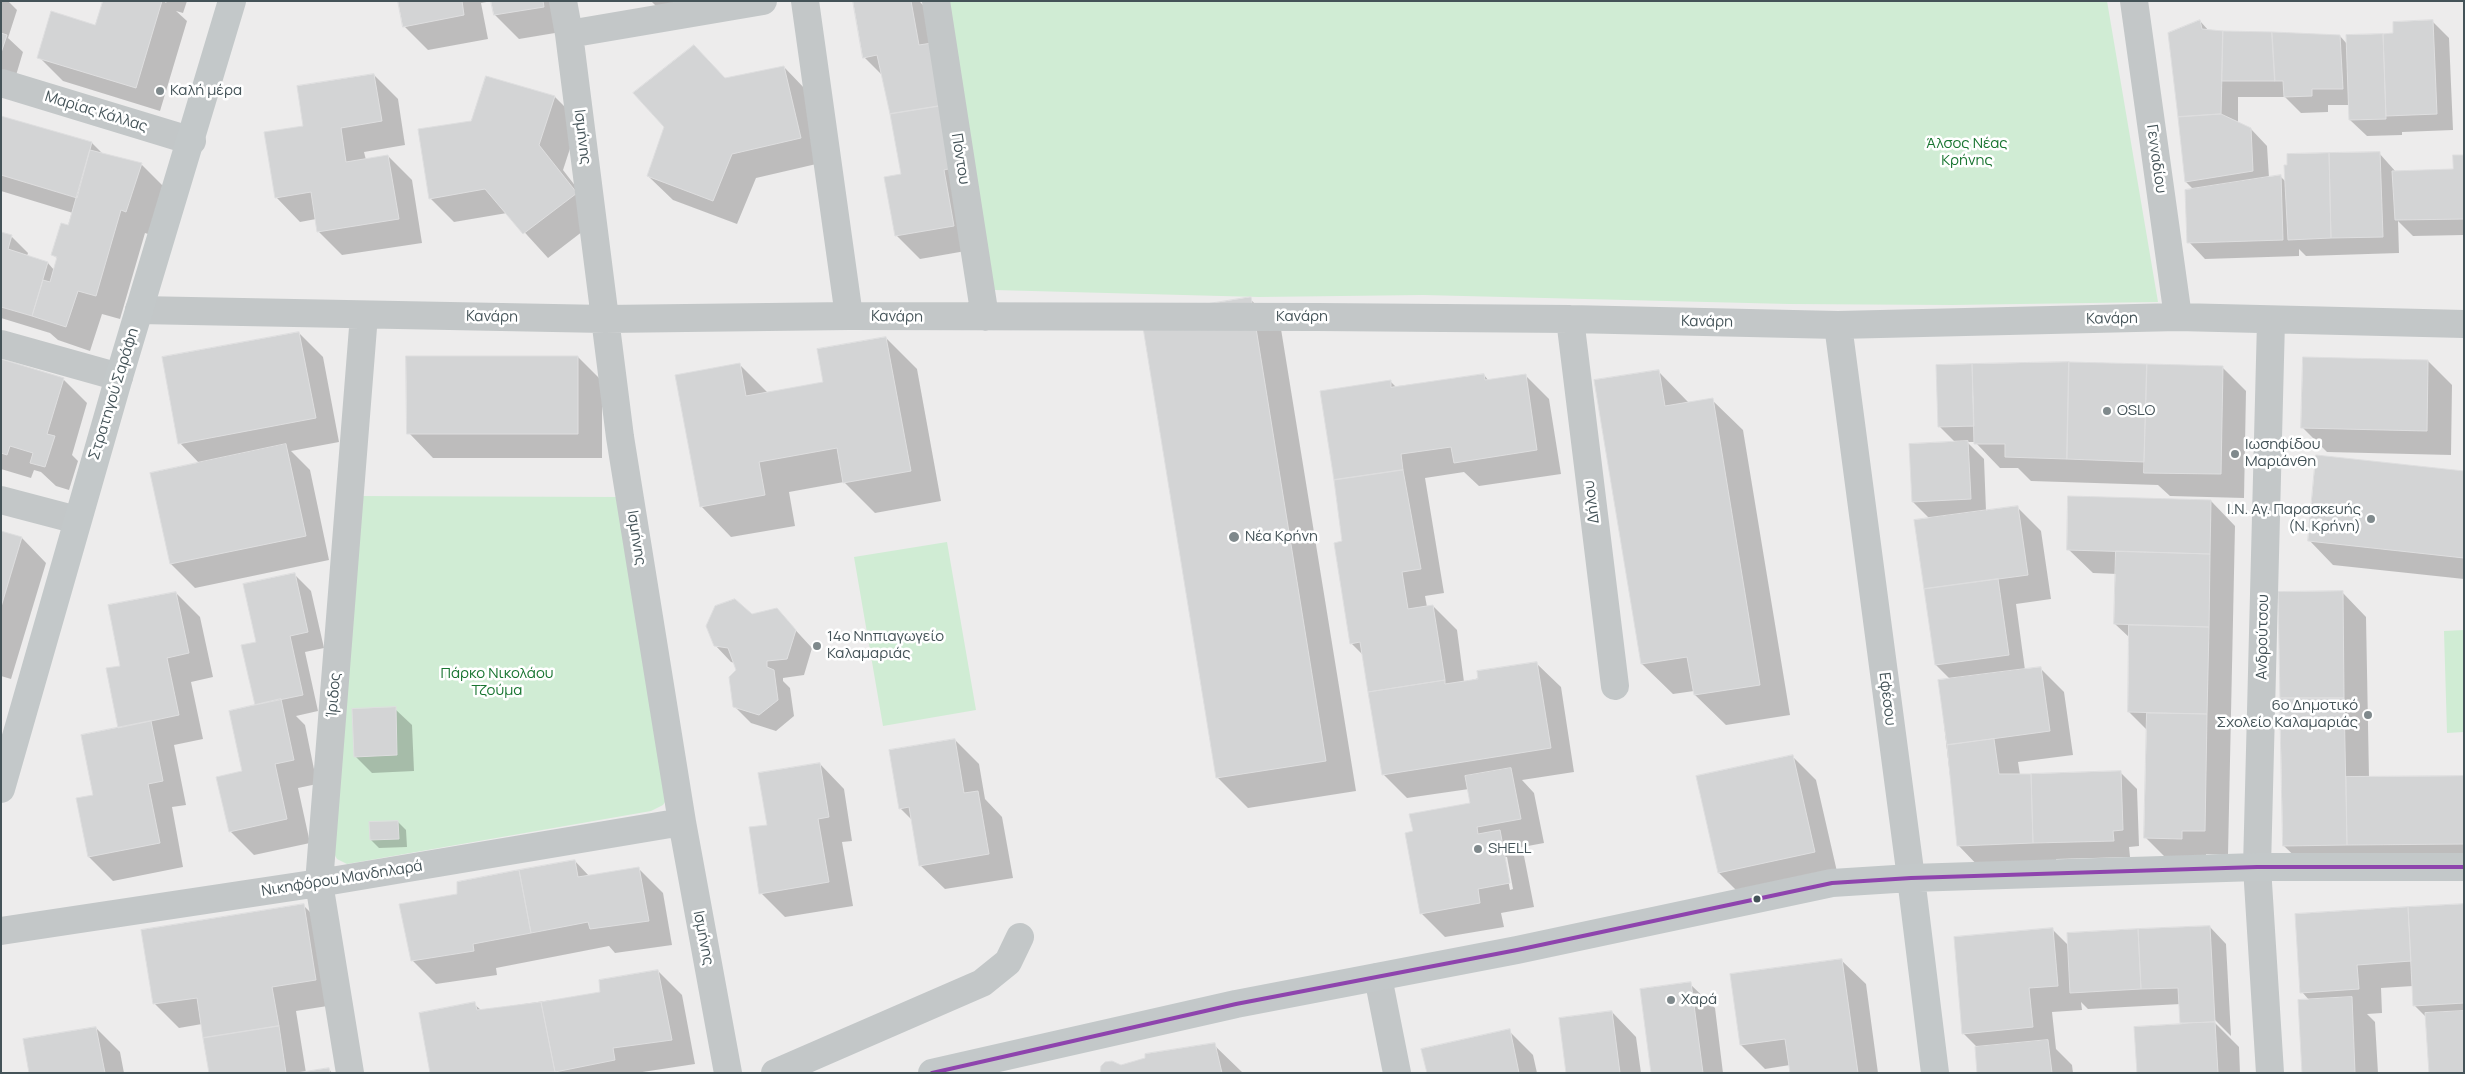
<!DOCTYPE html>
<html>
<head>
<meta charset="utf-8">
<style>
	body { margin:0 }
	#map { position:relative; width:2465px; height:1074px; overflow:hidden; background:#edecec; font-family:Manrope,sans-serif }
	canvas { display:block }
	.frame { position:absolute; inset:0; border:2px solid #445358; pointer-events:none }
</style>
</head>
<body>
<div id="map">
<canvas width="2465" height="1074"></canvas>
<div class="frame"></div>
</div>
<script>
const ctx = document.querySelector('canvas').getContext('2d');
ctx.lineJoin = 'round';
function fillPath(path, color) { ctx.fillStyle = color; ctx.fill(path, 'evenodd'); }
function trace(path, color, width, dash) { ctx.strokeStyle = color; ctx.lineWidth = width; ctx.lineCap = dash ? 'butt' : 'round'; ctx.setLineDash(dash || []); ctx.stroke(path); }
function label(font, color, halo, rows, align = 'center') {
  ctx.font = font + ' Manrope,sans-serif'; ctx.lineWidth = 5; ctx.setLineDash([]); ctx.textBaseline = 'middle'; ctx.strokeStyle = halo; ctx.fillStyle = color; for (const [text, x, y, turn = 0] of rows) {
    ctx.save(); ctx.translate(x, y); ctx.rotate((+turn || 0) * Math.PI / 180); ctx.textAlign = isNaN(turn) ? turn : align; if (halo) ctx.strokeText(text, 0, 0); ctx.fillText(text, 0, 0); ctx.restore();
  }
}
fillPath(new Path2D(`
	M946 1H2107L2158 302 1952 305 1789 304 1423 295 1259 297 994 290Z
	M360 496 620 497 669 796 663 805 651 811 347 864 337 859 331 848Z
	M947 542 976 710 883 726 854 557Z
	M2464 630V732L2447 733 2444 631Z`), '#d0ecd4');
fillPath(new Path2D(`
	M1 1H8L17 10 8 38 23 52 14 82 1 79Z
	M104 1H164L166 3 167 1H187L183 13 176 11 187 21 160 111 63 81 39 57 96 26Z
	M400 1H562L567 31 519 39 495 15 492 1 481 3 488 39 428 50 404 26Z
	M651 1H688L657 7Z
	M854 1H919L933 15 977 249 920 259 896 235 903 175 883 76 864 57Z
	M2200 21 2209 31 2340 36 2347 44V36L2394 34 2433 22 2449 38 2453 130 2402 132V135L2367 136 2350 120 2349 105H2328V112L2301 113 2285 97H2238V123L2251 129 2267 146 2269 178 2280 176 2286 182 2379 153 2396 172 2455 170 2464 156V235L2413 236 2398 221 2399 253 2306 256 2299 249V256L2205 259 2189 242 2194 190 2186 182Z
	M784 67 808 92 825 162 756 178 737 224 673 200 648 176 665 127 726 79Z
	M374 75 398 99 405 145 364 152 366 160 388 156 412 180 422 243 342 255 318 231 316 219 300 222 276 197 305 127Z
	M555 97 579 121 563 170 600 218 548 258 507 213 454 222 430 198 472 122Z
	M1 117 92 143 103 154 141 164 165 188 151 235 145 233 120 319 102 314 90 351 58 340 50 333 1 318V233L11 236 28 253 27 256 48 263 54 270 58 259 53 255 69 227 73 213 1 191Z
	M1250 299 1281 329 1356 791 1248 808 1217 777Z
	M299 333 323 357 339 442 291 451 310 470 329 560 195 588 171 564 200 464 180 443Z
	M886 338 917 369 941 501 875 513 844 482 789 492 795 526 731 537 701 506 739 364 768 393 824 383Z
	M578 357 602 381V458H433L409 433Z
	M1 360 63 379 87 403 72 455 78 461 69 490 56 486 41 472 34 470 31 478 1 469Z
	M2428 361 2452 385 2451 455 2327 452 2303 428Z
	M2069 363 2222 367 2246 391 2244 498 2170 496 2158 485 2031 481 2018 468H2000L1975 442H1967L1984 459 1986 511 2017 507 2041 531 2051 599 2016 604 2025 670 2040 668 2064 692 2073 755 2018 762 2020 775 2121 773 2137 789 2139 846 2129 847 2130 857 2056 859V866L1982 870 1958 845 1939 681 1951 680 1936 665 1930 519 1913 502 1956 443 1939 426Z
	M1658 371 1689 403 1712 400 1743 430 1790 715 1726 725 1695 695 1694 691 1673 694 1642 664Z
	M1484 375 1489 381 1525 375 1549 399 1561 474 1479 486 1464 472 1425 478 1444 593 1425 596 1427 607 1433 606 1457 630 1464 682 1536 663 1561 687 1574 772 1522 780 1534 793 1544 843 1517 848 1524 856 1534 907 1501 913 1504 927 1445 937 1421 913 1472 804 1469 789 1407 798 1383 774 1363 655 1351 643 1343 542 1390 381 1397 388ZM1504 857H1507L1513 889 1510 890Z
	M2464 472V579L2333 565 2309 540Z
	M2211 501 2235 526 2228 855 2206 854V863L2170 862 2146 838 2148 731 2129 712 2130 638 2115 624 2117 574 2093 573 2068 549Z
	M1 532 22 538 46 563 11 679 1 676Z
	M294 574 311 591 324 648 305 652 318 711 296 716 305 725 317 784 298 788 310 843 254 855 230 831 256 706 257 643Z
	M2342 592 2366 617 2369 778 2464 777V868L2309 870 2284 846Z
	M176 593 200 617 213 677 191 682 203 739 174 745 186 805 172 807 183 867 113 881 89 857 94 796Z
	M777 610 812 648 804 675 783 678V681L790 688 794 716 776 731 751 723 734 706 738 671 735 663 731 662 715 645Z
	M395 709 412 725 414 771 372 773 355 756Z
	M955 740 979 764 985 799 1002 817 1013 878 945 889 920 865 913 821 900 808Z
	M1792 756 1816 780 1838 876 1743 897 1719 873 1698 777Z
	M820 764 844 789 852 841 842 842 853 906 785 917 761 893 768 826Z
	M398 822 406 830 407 847 379 848 371 840Z
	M575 861 589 876 639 869 663 893 672 945 615 953 609 946 496 968 497 975 436 984 412 960 458 895Z
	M2464 905V1073L2427 1018 2415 1006 2413 986 2381 988 2382 1013 2367 1014 2375 1022 2378 1073H2303L2310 1001 2302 992Z
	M304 906 328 930 340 1004 296 1011 306 1073 329 1069 332 1073H210L202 1024 179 1028 155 1004Z
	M2210 927 2226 944 2231 1036 2211 1016 2210 1018 2239 1047 2240 1073H2138L2184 1025 2182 1023 2181 1004 2088 1009 2081 1002 2082 1010 2052 1012 2056 1049 2072 1065 2073 1073H1979L1978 1048 1963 1033 2052 929 2069 946Z
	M1841 960 1866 984 1878 1073H1791L1790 1065 1765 1069 1741 1045Z
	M658 971 682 995 695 1064 636 1073H431L474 1004 481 1010 602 993Z
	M1690 984 1715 1008 1723 1073H1652Z
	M1612 1012 1636 1037 1641 1073H1567Z
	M96 1028 120 1052 124 1073H30Z
	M1509 1031 1533 1055 1537 1073H1429Z
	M1214 1045 1243 1073H1102L1121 1066Z`), '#0003');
const building = new Path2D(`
	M103 1H162L136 88 37 58 51 11 95 25Z
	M398 1H462L464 15 403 27Z
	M491 1H543L544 7 494 15Z
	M853 1H911L919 45 932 43 940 106 890 114 877 55 863 58Z
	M2200 20 2202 29 2223 31 2221 114 2178 117 2168 33Z
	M2433 20 2437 114 2386 116 2383 34 2393 33V22Z
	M2223 31 2272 32 2275 81H2222Z
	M2272 32 2340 35 2343 89H2312V96L2284 97 2283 81H2275Z
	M1 33 7 35 1 53Z
	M2383 34 2386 119 2349 120 2346 35Z
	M694 45 725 78 784 66 801 138 732 154 713 201 647 176 664 127 633 93Z
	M374 74 382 121 341 128 346 162 388 155 399 219 317 232 311 192 275 198 264 132 303 126 297 86Z
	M486 76 555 96 539 145 577 193 523 234 485 189 429 199 418 129 471 121Z
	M940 106 952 168 944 170 954 226 895 236 884 177 901 174 890 114Z
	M2221 114 2251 128 2253 171 2185 182 2178 117Z
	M1 116 92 142 77 198 1 175Z
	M90 150 142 163 126 212 121 210 96 296 78 291 66 327 32 316 43 280 50 282 57 257 51 255 61 223 68 225Z
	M2380 152 2383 237 2331 238 2329 153Z
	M2329 153 2331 238 2288 240 2284 165H2287V154Z
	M2453 155H2464V219L2395 220 2392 171 2453 169Z
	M2281 175 2283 240 2187 243 2185 190Z
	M1 232 12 235 8 249 48 262 32 316 1 307Z
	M1251 297 1326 761 1216 778 1141 315Z
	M299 332 316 418 178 444 162 357Z
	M886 337 911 471 843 483 837 448 759 462 765 495 700 507 675 375 740 363 746 396 823 382 817 349Z
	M406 356H578V434H407Z
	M2303 357 2428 360 2427 431 2301 428Z
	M1 359 64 378 47 434 55 436 45 467 30 463 33 453 10 446 7 455 1 453Z
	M2069 362 2147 364 2144 462 2067 459Z
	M2069 362 2067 459 2005 457V444H1974L1972 364Z
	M1972 364 1974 426 1938 427 1936 365Z
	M2147 364 2223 366 2221 474 2144 473Z
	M1659 370 1665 406 1713 398 1760 685 1694 695 1687 657 1641 664 1594 380Z
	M1484 374 1485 380 1526 374 1537 450 1454 463 1451 447 1401 454 1403 470 1334 480 1320 391 1391 380V387Z
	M1968 441 1971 499 1912 502 1909 444Z
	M286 444 306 536 170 564 150 473Z
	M2316 455 2464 471V558L2308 541Z
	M1403 470 1421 569 1402 572 1408 609 1433 605 1445 680 1368 692 1360 642 1350 644 1334 543 1342 541 1334 480Z
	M2068 496 2211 500 2210 554 2067 550Z
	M2018 506 2028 575 1924 589 1914 520Z
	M1 531 22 537 1 607Z
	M2116 551 2210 554 2209 627 2114 624Z
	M295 573 308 632 290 636 303 695 255 705 241 645 256 642 243 584Z
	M1998 579 2009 655 1935 665 1924 589Z
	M2343 591 2344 698H2280L2278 592Z
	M176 592 189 653 167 658 179 715 118 728 106 668 120 666 108 605Z
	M735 599 752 614 777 608 796 630 787 659 767 661V667L774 670 778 700 759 715 733 707 729 677 736 670 728 648 714 646 706 626 715 606Z
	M2129 625 2209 627 2207 714 2128 712Z
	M1537 662 1551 748 1382 775 1368 692 1445 680V684L1478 679 1477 671Z
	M2041 667 2050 731 1947 745 1938 680Z
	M2280 698H2344L2347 845 2283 846Z
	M281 699 294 760 275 764 287 819 229 832 216 777 242 771 229 711Z
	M396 707 397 755 354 757 352 709Z
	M2147 713 2207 714 2205 831H2182V839L2144 838Z
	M151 721 163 781 148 784 160 843 88 857 76 798 93 795 81 735Z
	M955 739 964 793 978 791 989 854 919 866 909 807 899 809 889 750Z
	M1994 739 1999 774H2031L2033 843 1957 846 1947 745Z
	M1793 755 1815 852 1718 873 1696 776Z
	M820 763 829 817 818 819 829 882 759 894 749 827 767 825 758 773Z
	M1511 768 1521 819 1477 827 1478 834 1500 830 1510 883 1478 889 1480 903 1420 914 1405 833 1413 831 1409 814 1470 803 1465 776Z
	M2121 771 2123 830 2113 831 2114 841 2033 843 2031 774Z
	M2464 776V844L2347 845 2346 777Z
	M398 821 399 839 370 840 369 822Z
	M575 860 578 877 639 867 649 921 590 929 588 922 531 933 519 870Z
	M519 870 531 933 473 944 474 951 411 961 399 904 457 894V882Z
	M304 904 316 980 272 987 279 1026 203 1038 197 998 153 1004 141 930Z
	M2464 904V1003L2413 1006 2408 907Z
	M2408 907 2411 961 2357 965 2359 989 2300 993 2295 914Z
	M2210 926 2215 1022 2180 1023 2178 988 2141 989 2138 929Z
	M2053 928 2058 986 2029 988 2033 1027 1962 1034 1954 937Z
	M2138 929 2141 989 2070 993 2067 933Z
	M1842 959 1858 1073H1790L1785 1039 1740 1045 1730 974Z
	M658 970 672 1040 613 1048 615 1060 555 1072 541 1002 600 992 599 980Z
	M1691 982 1703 1073H1651L1640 989Z
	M2352 997 2355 1073H2302L2298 1000Z
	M475 1002 477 1010 541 1002 555 1072 430 1073 419 1013Z
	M1612 1011 1620 1073H1566L1559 1018Z
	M2464 1011V1073H2429L2425 1013Z
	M2215 1022 2218 1073H2137L2134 1027Z
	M279 1026 286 1073H209L203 1038Z
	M96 1027 105 1073H29L23 1039Z
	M1510 1029 1519 1073H1427L1421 1049Z
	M2048 1040 2052 1073H1977L1975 1047Z
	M1215 1043 1222 1073H1100L1101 1066 1105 1062 1112 1061 1121 1065 1145 1058V1054Z
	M329 1068 330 1073H297Z`);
fillPath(building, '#d3d4d5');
trace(building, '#dededf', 1);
trace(new Path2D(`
	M563 1 569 34 620 437 682 822 728 1073
	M805 1 849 316
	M936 1 985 317
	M2134 1 2178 317
	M569 34 763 1
	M1 83 192 141
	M139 310 605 319 849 316 1317 317 1570 319 1838 325 2178 317 2464 324
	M1570 319 1615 686
	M1838 325 1911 878
	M1 344 119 377
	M1 500 77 520
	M1 931 319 883 682 822
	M1378 977 1397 1073
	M350 1073 319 883 364 315
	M775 1073 982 983 1008 962 1020 937
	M2270 1073 2257 867 2271 321`), '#c3c7c8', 28);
trace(new Path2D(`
	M1 789 119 377 232 1
	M1911 878 1935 1073
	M932 1073 1236 1004 1517 950 1832 883 1911 878 2257 867H2464`), '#c3c8c9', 28);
trace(new Path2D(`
	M932 1073 1236 1004 1517 950 1832 883 1911 878 2257 867H2464`), '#8e44ad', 4);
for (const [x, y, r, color] of [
	[160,91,5,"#7f898c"],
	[2107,411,5,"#7f898c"],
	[2235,454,5,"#7f898c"],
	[2371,519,5,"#7f898c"],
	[1234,537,6,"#7f898c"],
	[817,646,5,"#7f898c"],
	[2368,715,5,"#7f898c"],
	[1478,849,5,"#7f898c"],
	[1757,899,4.5,"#445358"],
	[1671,1000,5,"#7f898c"]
]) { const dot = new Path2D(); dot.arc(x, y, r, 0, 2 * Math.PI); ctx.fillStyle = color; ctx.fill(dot); trace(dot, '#fff', 2); }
label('15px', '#445358', '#fff', [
	["Καλή μέρα",170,91],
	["OSLO",2117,411],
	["Ιωσηφίδου",2245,445],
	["Μαριάνθη",2245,462],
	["Ι.Ν. Αγ. Παρασκευής",2361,510,"right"],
	["(Ν. Κρήνη)",2361,527,"right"],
	["Νέα Κρήνη",1245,537],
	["14ο Νηπιαγωγείο",827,637],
	["Καλαμαριάς",827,654],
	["6ο Δημοτικό",2358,706,"right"],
	["Σχολείο Καλαμαριάς",2358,723,"right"],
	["SHELL",1488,849],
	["Χαρά",1681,1000]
], 'left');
label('15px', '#445358', '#fff', [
	["Μαρίας Κάλλας",96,112,17],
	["Ισμήνης",582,137,83],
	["Πόντου",960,159,81],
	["Γενναδίου",2156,159,82],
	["Κανάρη",492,317,1],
	["Κανάρη",897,317,1],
	["Κανάρη",1302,317],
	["Κανάρη",2112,319,-1],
	["Κανάρη",1707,322,1],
	["Στρατηγού Σαράφη",114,394,-73],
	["Δήλου",1592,502,-97],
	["Ισμήνης",636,538,81],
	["Ανδρούτσου",2263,637,-89],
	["Ίριδος",334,695,-85],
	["Εφέσου",1887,699,83],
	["Νικηφόρου Μανδηλαρά",342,879,-9],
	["Ισμήνης",703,938,79]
]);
label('15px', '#197531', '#fff', [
	["Άλσος Νέας",1967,144],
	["Κρήνης",1967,161],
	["Πάρκο Νικολάου",497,674],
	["Τζούμα",497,691]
]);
</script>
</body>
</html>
